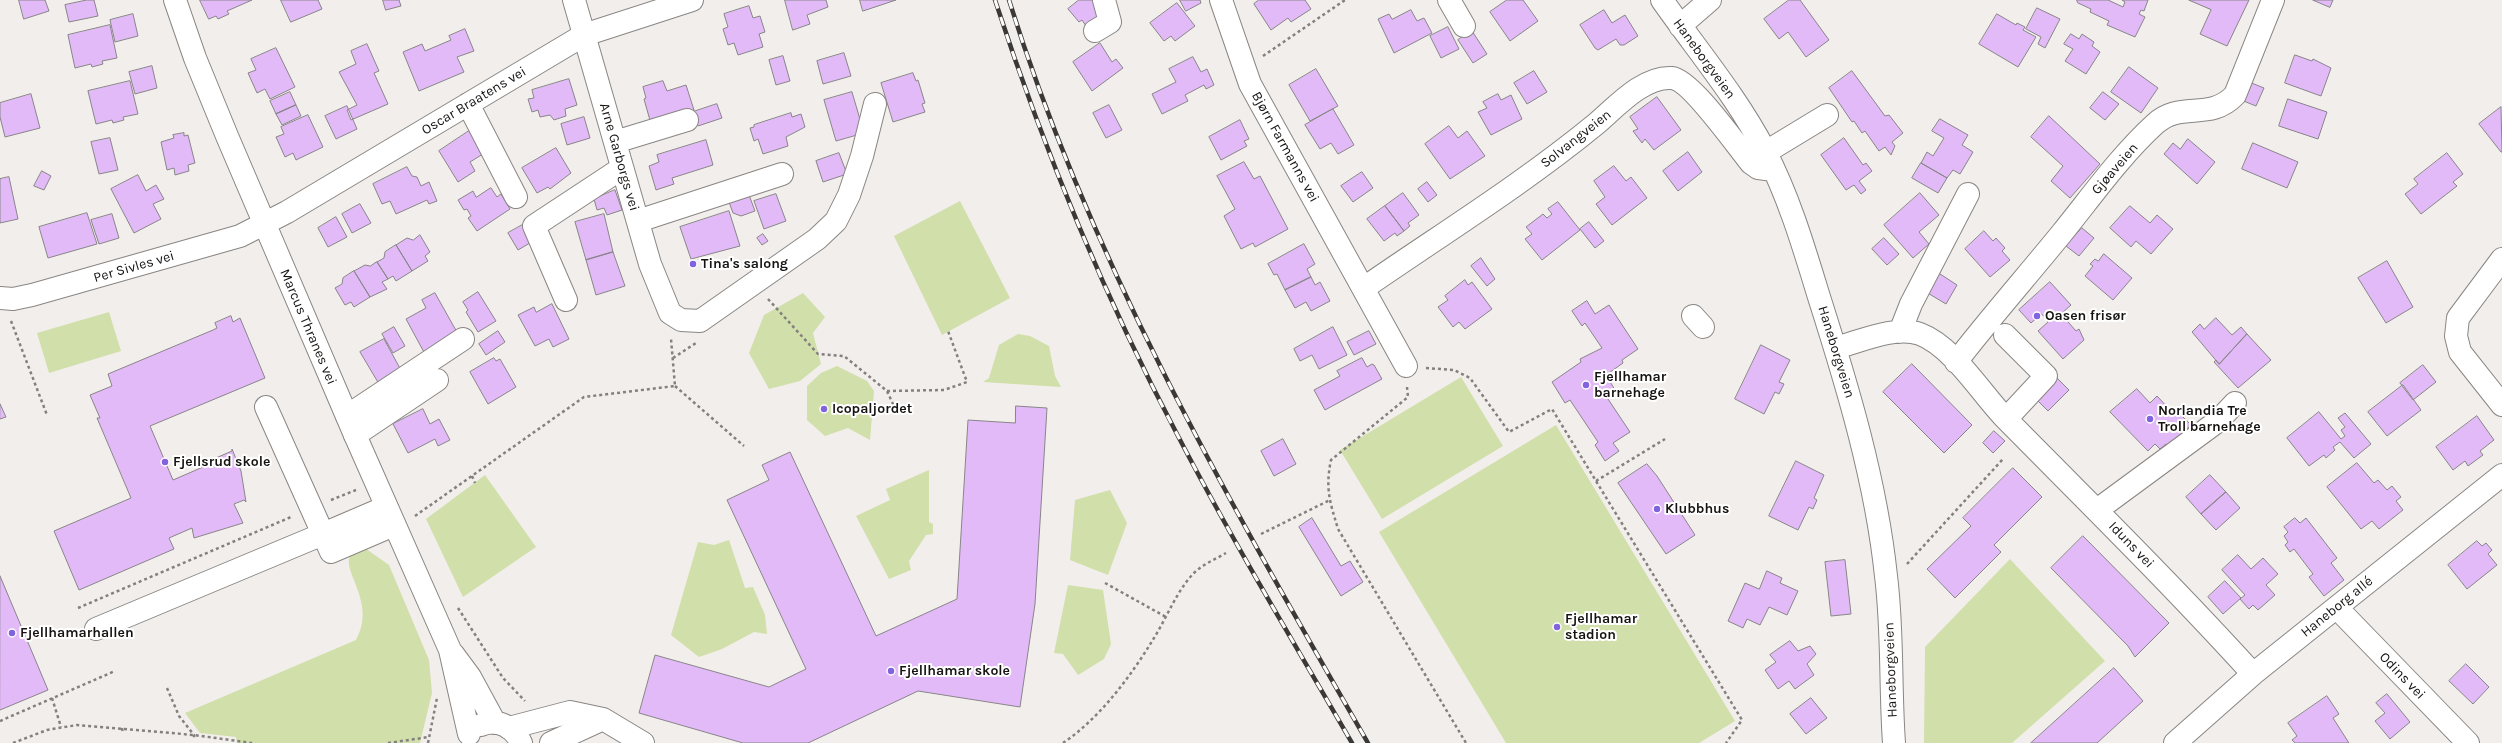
<!DOCTYPE html>
<html>
<head>
<meta charset="utf-8">
<style>
	body { margin:0 }
	canvas { display:block; background:#f2eeeb }
</style>
</head>
<body>
<canvas width="2502" height="743"></canvas>
<script>
const ctx = document.querySelector('canvas').getContext('2d');
ctx.lineJoin = 'round';
function fillPath(path, color) { ctx.fillStyle = color; ctx.fill(path, 'evenodd'); }
function trace(path, color, width, dash) { ctx.strokeStyle = color; ctx.lineWidth = width; ctx.lineCap = dash ? 'butt' : 'round'; ctx.setLineDash(dash || []); ctx.stroke(path); }
function label(font, color, halo, rows, align = 'center') {
  ctx.font = font + ' Karla,sans-serif'; ctx.lineWidth = 4; ctx.setLineDash([]); ctx.textBaseline = 'middle'; ctx.strokeStyle = halo; ctx.fillStyle = color; for (const [text, x, y, turn = 0] of rows) {
    ctx.save(); ctx.translate(x, y); ctx.rotate((+turn || 0) * Math.PI / 180); ctx.textAlign = isNaN(turn) ? turn : align; if (halo) ctx.strokeText(text, 0, 0); ctx.fillText(text, 0, 0); ctx.restore();
  }
}
fillPath(new Path2D(`
	M960 201 1010 298 942 335 894 236Z
	M803 293 825 317 813 333 821 364 800 381 769 389 749 353 764 315Z
	M109 312 121 351 49 373 37 333Z
	M1018 334 1030 336 1049 346 1055 376 1061 387 983 382 989 378 999 345Z
	M837 366 867 381 874 391 870 440 848 428 825 436 807 420V386L821 373Z
	M1461 377 1503 446 1382 519 1340 450Z
	M1556 425 1735 721 1699 743H1506L1379 532Z
	M929 470V522L933 524V534L926 535 909 561 911 570 889 579 856 516 890 500 886 489Z
	M485 475 536 547 463 597 426 519Z
	M1110 490 1127 523 1108 575 1070 560 1075 500Z
	M729 540 745 588 753 587 765 615 767 634 754 632 722 649 699 657 671 635 698 542 714 545Z
	M362 546 389 565 429 660 432 693 420 743H237L236 737 200 733 185 713 356 640C377 603 342 572 350 556 352 552 358 549 362 546Z
	M2010 559 2105 661 2012 743H1924L1925 647Z
	M1068 585 1103 590 1111 644 1104 659 1078 675 1063 654 1054 653Z`), '#d1dfaa');
const building = new Path2D(`
	M19 0H45L49 11 24 19Z
	M87 0H94L98 16 69 22 65 5Z
	M200 0H252L227 11 229 14 218 19 216 16 209 19Z
	M281 0H318L322 9 291 22Z
	M383 0H399L401 6 386 10Z
	M785 0H826L828 7 807 15 810 24 793 30Z
	M860 0H896L863 11Z
	M1079 0H1098L1102 13 1086 26 1082 20 1079 22 1068 9Z
	M1180 0H1200L1201 3 1186 11Z
	M1259 0H1305L1311 9 1291 22 1288 18 1271 30 1254 4Z
	M1507 0H1523L1538 21 1510 41 1490 12Z
	M1789 0H1800L1829 40 1806 57 1788 32 1779 39 1764 19Z
	M2077 0H2108L2123 7 2125 2 2122 0H2148L2144 11 2141 10 2139 14 2145 17 2135 37 2107 25 2109 21 2090 12 2091 9 2078 3Z
	M2189 0H2249L2227 46 2200 34 2211 10Z
	M2313 0H2333L2330 7Z
	M1177 3 1195 26 1175 41 1171 36 1164 41 1150 23Z
	M749 6 753 18 760 16 765 32 759 34 763 47 738 55 734 43 728 45 723 29 728 27 724 14Z
	M2037 8 2060 19 2045 48 2038 44 2041 37 2026 29Z
	M1411 10 1417 21 1424 18 1432 33 1394 53 1378 19 1389 14 1392 19Z
	M1604 10 1612 23 1625 15 1638 36 1624 45H1620L1616 39 1598 50 1595 48 1580 25Z
	M133 14 138 36 115 42 110 20Z
	M1997 14 2016 25 2017 23 2025 27 2023 30 2036 37 2018 67 1979 44Z
	M110 25 117 58 102 61 103 64 92 67 91 64 75 68 68 35Z
	M1448 27 1459 49 1441 58 1430 36Z
	M465 29 474 51 457 57 464 72 419 91 403 52 422 44 425 51 451 40 449 36Z
	M1472 31 1487 54 1473 63 1458 40Z
	M2071 34 2079 39 2082 34 2094 42 2092 46 2100 52 2086 74 2065 61 2073 49 2064 44Z
	M1100 43 1112 62 1116 59 1123 68 1092 91 1073 62Z
	M367 44 379 71 374 73 388 104 351 120 347 110 357 105 339 72 356 64 351 51Z
	M276 48 295 87 270 99 265 89 257 93 248 73 256 70 251 59Z
	M844 53 851 76 823 84 817 61Z
	M2295 55 2312 61 2313 59 2331 68 2321 96 2285 83Z
	M783 56 790 81 776 85 769 60Z
	M1193 57 1201 72 1207 69 1214 85 1206 89 1204 85 1185 95 1188 101 1162 114 1152 94 1176 82 1169 69Z
	M152 66 157 88 135 94 129 72Z
	M2129 67 2158 88 2141 113 2111 92Z
	M1316 69 1338 106 1310 121 1289 85Z
	M1534 71 1547 92 1527 104 1514 83Z
	M1852 71 1885 116 1889 115 1903 133 1892 142 1895 146 1891 155 1885 147 1879 151 1865 131 1862 133 1854 121 1852 122 1829 88Z
	M913 73 916 81 918 80 925 103 922 104 925 112 893 122 881 83Z
	M569 79 577 105 565 109 566 116 554 120 550 115 540 117 538 110 532 112 528 99 534 98 532 90Z
	M130 81 138 114 123 117 124 120 113 123 112 120 96 124 88 91Z
	M663 81 667 91 686 85 694 110 651 124 644 99 646 98 643 87Z
	M2249 82 2264 88 2256 106 2241 100Z
	M290 92 296 105 276 114 270 101Z
	M852 92 864 133 836 141 824 100Z
	M2103 92 2119 104 2105 120 2090 108Z
	M31 94 40 128 5 137 0 117V103Z
	M1498 94 1501 100 1511 95 1522 119 1491 135 1478 112 1487 108 1483 102Z
	M1657 97 1681 130 1654 150 1645 139 1642 143 1633 131 1638 129 1630 117Z
	M2288 99 2327 112 2318 139 2279 126Z
	M717 104 722 118 698 126 693 112Z
	M296 105 301 116 282 125 276 114Z
	M1109 105 1122 130 1106 138 1093 113Z
	M347 106 357 129 336 139 325 116Z
	M2501 107 2502 152H2501L2479 124Z
	M1333 109 1354 145 1338 154 1331 143 1320 149 1305 125Z
	M791 113 792 117 801 114 805 127 786 137 788 146 763 154 758 139 754 141 750 128 754 127V125Z
	M308 115 323 147 296 160 293 153 285 157 276 137 284 134 281 127Z
	M2049 116 2100 164 2070 198 2051 181 2063 166 2031 137Z
	M584 117 590 138 567 145 561 124Z
	M1940 119 1968 135 1962 145 1973 152 1960 174 1953 170 1947 178 1921 163 1927 152 1933 156 1944 138 1932 131Z
	M1240 120 1249 139 1244 141 1247 146 1221 160 1209 137Z
	M1449 126 1458 138 1467 131 1485 156 1450 179 1425 144Z
	M469 131 483 154 470 162 475 171 458 182 439 151Z
	M184 133V136L188 135 195 163 188 165 189 171 175 175 174 168 167 170 161 142 174 138 173 135Z
	M110 138 118 170 99 174 91 142Z
	M1844 138 1863 165 1866 163 1872 171 1859 181 1866 190 1861 194 1854 185 1846 190 1821 155Z
	M2188 139 2215 162 2197 184 2164 154 2173 143 2180 149Z
	M706 140 713 165 672 178 674 184 656 190 649 166 659 162 657 155Z
	M2253 143 2298 162 2287 188 2242 169Z
	M556 148 571 173 550 189 548 187 537 193 522 168Z
	M1688 152 1702 172 1678 191 1663 171Z
	M839 153 847 174 823 182 816 161Z
	M2447 153 2463 174 2453 182 2457 186 2421 214 2405 194 2418 184 2414 179Z
	M1244 162 1254 179 1260 176 1288 229 1255 247 1253 243 1241 249 1224 216 1235 209 1217 176Z
	M1921 163 1947 178 1938 193 1912 178Z
	M1614 166 1626 181 1631 177 1647 198 1612 225 1596 204 1605 197 1594 181Z
	M407 167 412 176 417 177 421 186 429 182 437 201 429 204 427 200 396 214 390 201 382 204 373 184Z
	M42 171 51 176 44 190 34 186Z
	M1362 172 1373 188 1353 202 1341 186Z
	M138 175 146 191 156 185 164 199 153 204 161 219 134 233 111 189Z
	M9 177 18 219 0 223V179Z
	M1427 182 1437 195 1428 202 1418 189Z
	M491 188 497 197 501 194 510 209 477 231 468 218 471 216 467 209 464 210 458 200 473 191 476 197Z
	M615 190 622 210 607 215 604 208 597 210 594 199Z
	M1403 193 1419 215 1408 223 1410 226 1404 231 1385 206Z
	M1920 193 1939 215 1919 232 1929 244 1913 258 1884 225Z
	M776 194 786 221 764 229 754 201Z
	M749 195 755 211 741 216 733 213 729 202Z
	M1558 202 1580 230 1542 260 1525 239 1532 234 1526 227 1543 214 1547 218 1552 214 1548 209Z
	M360 204 371 223 352 233 342 214Z
	M1385 206 1404 231 1397 236 1395 233 1384 241 1367 219Z
	M2130 206 2150 223 2157 215 2173 229 2151 254 2136 241 2131 247 2110 228Z
	M729 211 740 246 691 259 680 227Z
	M87 213 97 244 48 258 39 227Z
	M112 214 119 238 99 244 91 220Z
	M604 214 613 252 586 260 575 222Z
	M336 217 347 237 328 247 318 228Z
	M1589 222 1604 241 1595 248 1580 229Z
	M526 223 535 240 518 250 508 233Z
	M2082 228 2094 238 2079 256 2066 246Z
	M1984 231 1993 241 1996 238 2005 248 2002 251 2010 260 1990 277 1965 249Z
	M763 234 768 241 762 245 757 238Z
	M420 235 430 252 425 256 428 261 412 271 396 245 407 238 413 240Z
	M1884 238 1899 254 1887 265 1872 249Z
	M1304 244 1315 264 1307 269 1311 277 1285 290 1277 274 1274 275 1268 264Z
	M396 245 412 271 396 281 393 276 388 279 377 262 384 258 385 252Z
	M613 252 625 286 596 295 586 260Z
	M2104 254 2132 278 2113 300 2085 276 2093 266 2090 264 2095 259 2098 261Z
	M1481 258 1495 279 1487 286 1471 266Z
	M2387 261 2413 307 2386 323 2358 278Z
	M377 262 388 279 382 282 387 289 370 297 354 271 365 265 370 266Z
	M354 271 370 297 354 307 351 302 345 305 335 288 342 284 343 278Z
	M1937 272 1957 285 1946 304 1926 292Z
	M1311 277 1315 285 1320 282 1330 301 1311 311 1306 302 1295 308 1285 290Z
	M1465 280 1468 285 1472 282 1492 309 1465 329 1459 322 1453 327 1438 307 1448 300 1445 296Z
	M2050 282 2071 305 2061 314 2076 331 2079 329 2084 340 2063 359 2038 331 2048 322 2044 316 2041 314 2031 323 2019 310Z
	M478 292 496 321 478 332 466 312 468 310 463 302Z
	M435 293 458 334 425 354 406 319 426 308 422 300Z
	M1587 301 1595 314 1609 305 1638 349 1622 360 1623 363 1606 375 1615 390 1606 396 1630 432 1613 443 1619 451 1605 461 1595 445 1598 442 1570 400 1565 403 1552 382 1581 362 1580 359 1602 348 1585 323 1582 326 1572 311Z
	M552 304 569 339 553 347 549 339 535 346 518 315 534 307 536 312Z
	M231 316 233 322 240 318 265 378 150 426 173 480 203 467 202 464 232 451V449L241 471 246 502 244 500 234 504 243 523 194 538 192 528 169 538 174 549 79 590 54 531 131 498 97 418H100L90 395 112 386 108 374 213 330 217 328 215 323Z
	M2216 318 2232 335 2241 327 2247 334 2219 364 2192 332 2200 324 2204 329Z
	M394 327 405 346 393 353 382 334Z
	M1333 327 1347 355 1319 369 1312 355 1300 361 1294 349Z
	M498 331 505 342 486 355 479 344Z
	M1369 331 1376 344 1354 355 1347 342Z
	M2247 334 2271 360 2238 388 2214 362 2216 360 2219 364Z
	M384 339 402 372 379 384 360 352Z
	M1761 345 1790 360 1779 382 1784 384 1779 394 1775 392 1764 414 1735 399Z
	M494 358 496 361 500 359 516 387 488 404 470 372Z
	M1362 358 1367 367 1372 364 1374 365 1382 379 1325 410 1314 390 1340 376 1337 371Z
	M1912 364 1972 425 1944 453 1883 392Z
	M2423 365 2436 382 2413 400 2400 383Z
	M2053 374 2069 390 2048 411 2032 395Z
	M2403 385 2421 410 2387 436 2368 412Z
	M2137 389 2150 403 2157 396 2171 411 2174 408 2191 425 2168 446 2166 444 2160 449 2155 444 2148 451 2110 412Z
	M0 404 6 417 0 419Z
	M1016 406 1047 408 1035 604 1020 707 918 691 808 743H743L639 713 655 655 769 687 806 669 727 500 769 480 762 465 790 452 876 636 957 599 968 420 1015 423Z
	M423 409 430 424 439 419 450 440 438 446 435 439 408 453 393 424Z
	M2319 412 2341 439 2345 436 2341 430 2345 427 2338 418 2345 413 2371 444 2354 458 2340 442 2333 447 2335 450 2326 458 2324 455 2309 466 2287 438Z
	M2477 416 2494 440 2480 451 2483 455 2468 466 2465 461 2453 470 2436 447Z
	M1994 431 2005 441 1993 453 1983 443Z
	M1283 439 1296 464 1274 476 1261 451Z
	M1796 461 1824 475 1814 498 1817 500 1813 509 1809 507 1798 530 1769 516Z
	M2357 463 2374 483 2378 480 2387 490 2392 486 2401 497 2396 501 2403 510 2379 529 2372 521 2361 529 2327 487Z
	M1647 464 1657 476 1695 535 1666 554 1618 483Z
	M2013 468 2042 497 1994 545 2001 552 1955 598 1927 569 1971 526 1963 518Z
	M2210 475 2226 492 2201 514 2186 497Z
	M2226 492 2240 508 2216 530 2201 514Z
	M1312 518 1341 566 1350 561 1363 582 1341 596 1299 527Z
	M2295 518 2300 523 2306 518 2337 558 2331 563 2344 580 2324 596 2309 577 2313 574 2294 549 2290 552 2285 545 2288 542 2284 536 2288 532 2284 527Z
	M2083 536 2169 623 2135 657 2128 646 2051 568Z
	M2477 541 2482 546 2486 543 2492 550 2488 554 2497 565 2467 589 2448 565Z
	M2238 555 2251 569 2263 558 2278 574 2266 585 2275 595 2258 610 2253 605 2249 609 2240 599 2245 595 2222 570Z
	M1845 560 1851 614 1831 616 1825 562Z
	M1767 571 1782 578 1780 583 1798 591 1787 615 1769 607 1760 625 1747 619 1743 628 1728 621 1745 583 1759 589Z
	M0 576 48 690 0 710Z
	M2225 581 2241 598 2223 614 2208 597Z
	M1790 641 1798 651 1810 646 1816 654 1807 664 1814 675 1795 689 1789 681 1778 689 1765 670 1776 662 1770 655Z
	M2466 664 2489 687 2473 704 2449 681Z
	M2114 668 2143 701 2097 743H2031Z
	M2387 694 2410 722 2390 739 2375 721 2385 713 2376 703Z
	M2327 696 2339 714 2333 718 2349 743H2295L2292 740 2297 736 2288 723Z
	M1811 698 1827 718 1806 734 1790 714Z`);
fillPath(building, '#e3baf8');
trace(building, '#888589', 1);
const minor = new Path2D(`
	M574 0 650 264 670 313 681 320 700 321 817 239 836 221 849 195 862 156 875 104
	M1221 0 1250 84 1406 366
	M1449 0 1464 26
	M1662 0C1697 50 1737 97 1765 151 1789 197 1804 248 1819 297 1848 388 1876 481 1886 576 1893 631 1890 687 1894 743
	M1680 26 1710 0
	M1095 31 1110 22 1104 0
	M468 104 516 197
	M615 142 687 120
	M1766 152 1827 115
	M638 221 782 174
	M2502 259 2458 318 2456 336 2460 352 2502 405
	M1364 288C1442 234 1523 184 1596 124 1616 107 1643 76 1672 78 1691 80 1737 146 1751 163L1758 168 1774 170
	M0 298 13 299 32 295 240 236 287 212 584 35 692 0
	M566 300 534 226 622 168
	M1693 316 1703 327
	M1900 332 1911 304 1968 194
	M2005 335 2046 376 2006 419
	M1835 348C1859 342 1895 325 1920 334 1954 347 1982 395 2007 420 2090 504 2174 587 2253 674
	M1956 362C1990 318 2027 276 2062 233 2092 196 2120 156 2155 124 2181 100 2209 122 2235 95L2273 0
	M266 407 323 534 386 507
	M347 416 463 339
	M355 435 437 380
	M2097 510 2218 421 2235 403
	M2337 608 2468 743
	M96 629 323 534 331 552 394 525
	M509 728 570 712 603 719 643 743
	M551 743 603 719
	M2175 743 2253 674 2502 475`);
const major = new Path2D(`
	M175 0 195 58 227 136 355 435 450 650 469 734
	M453 654 470 677 495 723
	M481 725C497 718 515 727 521 743`);
trace(minor, '#898683', 24);
trace(major, '#898683', 24);
trace(new Path2D(`
	M1263 56 1345 0
	M768 299 818 354 844 356 887 391 897 413
	M11 321 47 415
	M673 358 696 343
	M1426 368 1454 370 1470 378 1509 432 1552 409 1742 720 1726 743
	M675 386 744 446
	M1407 387 1408 397 1331 460C1325 489 1330 502 1338 529L1466 743
	M887 391 944 390 967 382 948 331
	M472 476 475 483
	M1596 481 1665 439
	M331 500 356 490
	M415 516 584 397 675 386 671 339
	M1261 534 1330 500
	M1907 564 2003 459
	M1105 583 1166 617
	M78 608 291 517
	M458 608 503 678 525 701
	M167 688 179 716 194 735V740
	M52 698 61 727
	M0 721 115 671
	M122 728 123 733
	M13 743 47 730 77 725 194 735 252 743
	M388 743 429 737
	M428 743 437 698
	M1063 743C1100 718 1131 676 1154 638 1167 617 1176 593 1192 575 1201 565 1214 560 1226 553`), '#83807e', 2.5, [3, 3]);
trace(minor, '#fff', 22);
trace(major, '#fff', 22);
const rail = new Path2D(`
	M995 0C1044 150 1104 296 1178 436 1232 540 1293 641 1352 743
	M1009 0C1092 266 1230 503 1368 743`);
trace(rail, '#3b3937', 4.5);
trace(rail, '#fff', 3, [9]);
for (const [x, y, r, color] of [
	[693,264,4,"#8263de"],
	[2037,316,4,"#8263de"],
	[1586,385,4,"#8263de"],
	[824,409,4,"#8263de"],
	[2150,419,4,"#8263de"],
	[165,462,4,"#8263de"],
	[1657,509,4,"#8263de"],
	[1557,627,4,"#8263de"],
	[12,633,4,"#8263de"],
	[891,671,4,"#8263de"]
]) { const dot = new Path2D(); dot.arc(x, y, r, 0, 2 * Math.PI); ctx.fillStyle = color; ctx.fill(dot); trace(dot, '#fff', 1.5); }
label('14px', '#151312', '#fff', [
	["Haneborgveien",1704,59,54],
	["Oscar Braatens vei",474,101,-31],
	["Solvangveien",1576,139,-38],
	["Bjørn Farmanns vei",1285,147,61],
	["Arne Garborgs vei",619,157,74],
	["Gjøaveien",2115,169,-49],
	["Per Sivles vei",134,267,-16],
	["Marcus Thranes vei",308,327,67],
	["Haneborgveien",1836,352,73],
	["Iduns vei",2131,545,46],
	["Haneborg allé",2337,607,-39],
	["Haneborgveien",1891,670,-92],
	["Odins vei",2402,676,46]
]);
label('bold 14px', '#151312', '#fff', [
	["Tina's salong",701,264],
	["Oasen frisør",2045,316],
	["Fjellhamar",1594,377],
	["barnehage",1594,393],
	["Icopaljordet",832,409],
	["Norlandia Tre",2158,411],
	["Troll barnehage",2158,427],
	["Fjellsrud skole",173,462],
	["Klubbhus",1665,509],
	["Fjellhamar",1565,619],
	["stadion",1565,635],
	["Fjellhamarhallen",20,633],
	["Fjellhamar skole",899,671]
], 'left');
</script>
</body>
</html>
